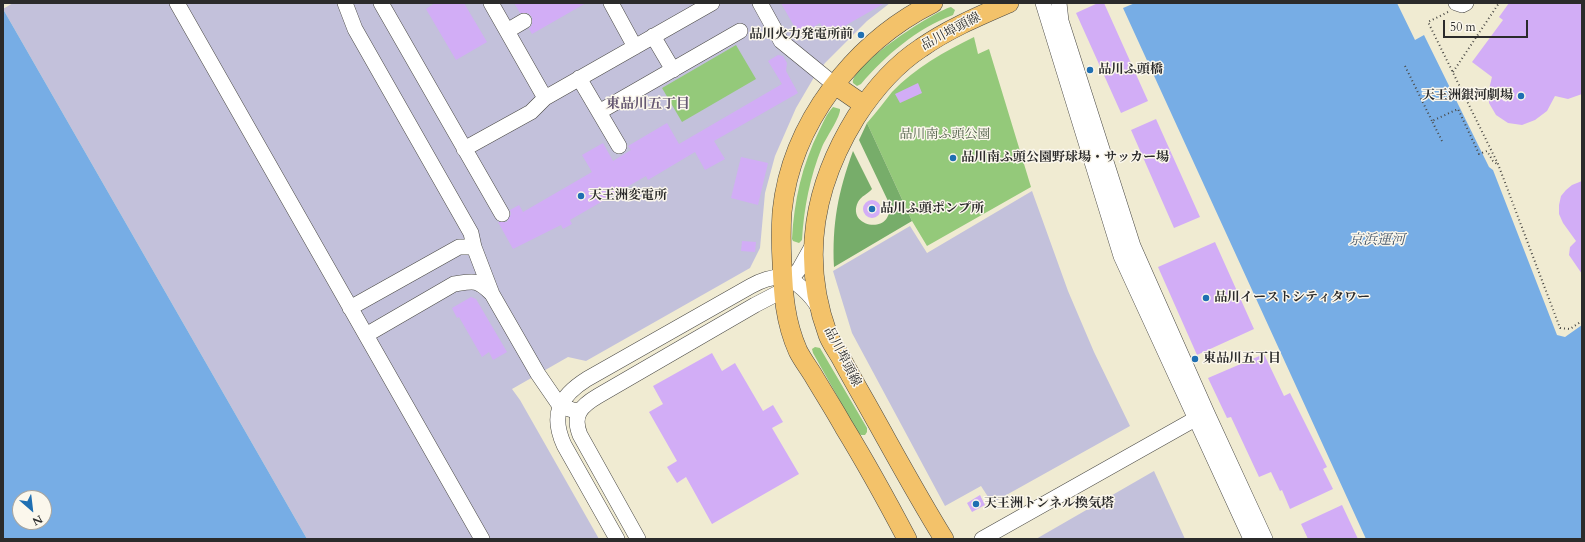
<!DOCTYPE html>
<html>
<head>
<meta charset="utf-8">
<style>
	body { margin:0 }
	#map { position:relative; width:1585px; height:542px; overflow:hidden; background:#f0ebd2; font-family:Cardo,serif }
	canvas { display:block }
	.frame { position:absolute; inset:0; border:4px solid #2b2b2b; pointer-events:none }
	.north { position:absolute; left:12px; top:490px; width:40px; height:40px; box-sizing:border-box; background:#fbf7ec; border:1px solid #a8a59f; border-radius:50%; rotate:152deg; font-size:11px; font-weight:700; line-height:16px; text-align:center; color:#2b2b2b }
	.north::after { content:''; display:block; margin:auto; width:14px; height:18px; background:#1f6fb2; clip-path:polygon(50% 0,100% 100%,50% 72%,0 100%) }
	.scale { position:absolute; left:1443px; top:20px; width:85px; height:18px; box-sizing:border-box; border:2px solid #2b2b2b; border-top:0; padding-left:5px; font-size:12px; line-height:14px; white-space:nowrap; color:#2b2b2b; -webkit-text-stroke:3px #fbf7ec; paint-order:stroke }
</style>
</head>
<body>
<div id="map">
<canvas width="1585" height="542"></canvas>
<div class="frame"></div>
<div class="north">N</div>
<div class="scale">50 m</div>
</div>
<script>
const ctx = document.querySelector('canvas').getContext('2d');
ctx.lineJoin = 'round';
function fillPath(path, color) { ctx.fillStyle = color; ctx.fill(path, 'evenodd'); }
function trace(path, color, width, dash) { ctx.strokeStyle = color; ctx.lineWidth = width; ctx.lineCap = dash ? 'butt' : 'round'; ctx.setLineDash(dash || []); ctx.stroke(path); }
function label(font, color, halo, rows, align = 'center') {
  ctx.font = font + ' Cardo,"Noto Serif JP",serif'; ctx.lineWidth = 3; ctx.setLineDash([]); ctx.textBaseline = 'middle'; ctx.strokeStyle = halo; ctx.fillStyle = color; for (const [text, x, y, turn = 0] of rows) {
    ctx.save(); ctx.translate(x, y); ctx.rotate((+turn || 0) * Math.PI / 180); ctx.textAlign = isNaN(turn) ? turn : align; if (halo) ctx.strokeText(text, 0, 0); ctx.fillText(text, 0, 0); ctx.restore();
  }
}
fillPath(new Path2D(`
	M13 3H890L867 21 825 63 813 79 796 108 775 156 765 193 760 248 750 268 586 361 568 357 512 389 520 400 599 539H307L3 9Z
	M1032 191 1068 291 1094 352 1130 426 992 503 981 486 945 506 852 333 833 271 910 226 927 253Z
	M1154 471 1185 539H1036Z`), '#c3c1db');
fillPath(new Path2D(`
	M951 7 955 10 953 15C916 29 886 55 861 84L857 86 853 83C850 66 934 11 951 7Z
	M974 37 978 54 989 49 1031 187 927 246 912 221 867 123C876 113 884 102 892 92 915 68 945 51 974 37Z
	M736 45 756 79 682 122 662 88Z
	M833 107 840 109C841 116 826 138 822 147 810 177 804 207 802 240L799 243 793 241 792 239C794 201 802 165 819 131 823 123 827 113 833 107Z
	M815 347 820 348 867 428V432L865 435H861L858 433 813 353 812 349Z`), '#94c97a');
fillPath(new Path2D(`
	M867 123 912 221 834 267C832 224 838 192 853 151L872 189C868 194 861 196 858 202 845 229 898 236 888 201L859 140Z`), '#77ad6a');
fillPath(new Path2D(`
	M1135 3H1397L1415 40 1424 35 1489 167 1493 170 1557 335 1565 337 1582 325V539H1366L1123 8Z
	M3 9 307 539H3ZM20 498H44V522H20Z`), '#77ade5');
fillPath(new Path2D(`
	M435 3H464L487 42 456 60 426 9Z
	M514 3H586L532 34 529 29 532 25V17L528 13H520Z
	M781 3H885L827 36 820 23 799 35Z
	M1098 3H1104L1148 101 1121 113 1076 13Z
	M1509 3H1582V94L1568 99 1555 96 1547 111 1535 120 1522 125 1508 123 1496 115 1489 103V89L1492 77 1472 62 1503 20 1499 17Z
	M778 55 783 56 787 63 786 71 798 93 714 141 725 159 705 170 695 152 648 180 646 176 570 220 572 224 563 229 561 225 513 249 498 222H507L511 214 510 210 519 205 523 212 592 172 582 155 603 143 613 161 631 150 628 146 667 123 679 144 782 84 768 61Z
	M918 83 922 93 900 103 895 94Z
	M1156 119 1200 217 1174 228 1131 130Z
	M741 157 768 163 758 205 731 198Z
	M1582 181V274L1569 255 1570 247 1576 241 1563 223 1559 214V205L1561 196 1566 190 1572 185Z
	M863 209a9 9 0 1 1 18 0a9 9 0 1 1-18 0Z
	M742 241 756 242 755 252 741 251Z
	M1215 242 1254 329 1197 355 1158 267Z
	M471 297 476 299 507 352 493 360 489 352 482 357 459 317 457 318 452 308Z
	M712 353 722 371 735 363 763 411 773 405 783 422 772 428 799 474 712 524 686 477 677 483 667 467 677 461 649 412 663 404 653 386Z
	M1264 354 1284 396 1290 393 1327 467 1323 469 1333 489 1290 509 1282 490 1280 491 1271 472 1259 477 1231 417 1227 418 1208 378Z
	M980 495 985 505 972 512 967 503Z
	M1342 505 1358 539H1308L1301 524Z`), '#d2adf6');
const minor = new Path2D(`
	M177 3 482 539
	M345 3 355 29 471 233 474 247 492 294 538 374 560 406 579 412
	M381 3 502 214
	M491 3 545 98
	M611 3 635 47
	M760 3 781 41 835 85
	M1043 3 1121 256 1251 539
	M1059 3 1061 21 1133 246 1207 413 1265 539
	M1456 3 1462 5 1466 3
	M507 31 524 21
	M653 36 673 70
	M579 78 619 146
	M599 112 740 31
	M464 149 531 112 545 98 712 3
	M350 308 459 247H474
	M366 335 454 284C474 281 477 279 491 293
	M617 539 564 445C550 414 560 396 587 379L751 286C760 281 771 277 781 277 795 278 813 297 819 309
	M638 539 580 435C572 415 581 406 598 396L755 305 782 291 800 268 814 243
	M982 539 1204 414`);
const major = new Path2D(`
	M835 85 864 105
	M907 539C887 501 866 463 844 427 834 409 823 392 813 375 808 367 802 359 798 351 785 322 783 293 782 262 781 245 781 228 782 212 791 123 855 42 933 3
	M944 539C916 494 891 447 865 401 857 387 849 373 841 358 837 351 831 343 828 335 800 259 814 185 856 117 873 91 895 65 921 48 948 29 979 16 1009 3`);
trace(minor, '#494844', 16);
trace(major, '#494844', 20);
trace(new Path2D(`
	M1448 12 1428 22 1498 164 1560 328 1570 329 1582 321
	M1405 66 1432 121
	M1453 72 1499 3
	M1442 141 1432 121 1458 109 1479 154 1487 151 1493 161 1497 164`), '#494844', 2, [1, 3]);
trace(minor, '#fff', 15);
trace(major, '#f3c26a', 19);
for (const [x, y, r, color] of [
	[861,35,4,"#1f6fb2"],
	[1090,70,4,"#1f6fb2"],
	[1521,96,4,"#1f6fb2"],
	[953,158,4,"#1f6fb2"],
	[581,196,4,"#1f6fb2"],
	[872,209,4,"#1f6fb2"],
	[1206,298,4,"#1f6fb2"],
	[1195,359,4,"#1f6fb2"],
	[976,504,4,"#1f6fb2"]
]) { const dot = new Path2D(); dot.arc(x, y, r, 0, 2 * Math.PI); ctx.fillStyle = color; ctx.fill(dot); trace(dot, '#fbf7ec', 1.5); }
label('13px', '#2b2b2b', '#fbf7ec', [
	["品川埠頭線",951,32,-28],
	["品川埠頭線",842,357,63]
]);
label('bold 13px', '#2b2b2b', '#fbf7ec', [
	["品川火力発電所前",853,35,"right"],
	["品川ふ頭橋",1098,70],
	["天王洲銀河劇場",1513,96,"right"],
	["品川南ふ頭公園野球場・サッカー場",961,158],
	["天王洲変電所",589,196],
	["品川ふ頭ポンプ所",880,209],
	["品川イーストシティタワー",1214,298],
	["東品川五丁目",1203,359],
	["天王洲トンネル換気塔",984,504]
], 'left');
label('13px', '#4a5a43', '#fbf7ec', [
	["品川南ふ頭公園",945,135]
]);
label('bold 14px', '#655872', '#fbf7ec', [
	["東品川五丁目",648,105]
]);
label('italic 14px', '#46586c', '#fbf7ec', [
	["京浜運河",1377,241]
]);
</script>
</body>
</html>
